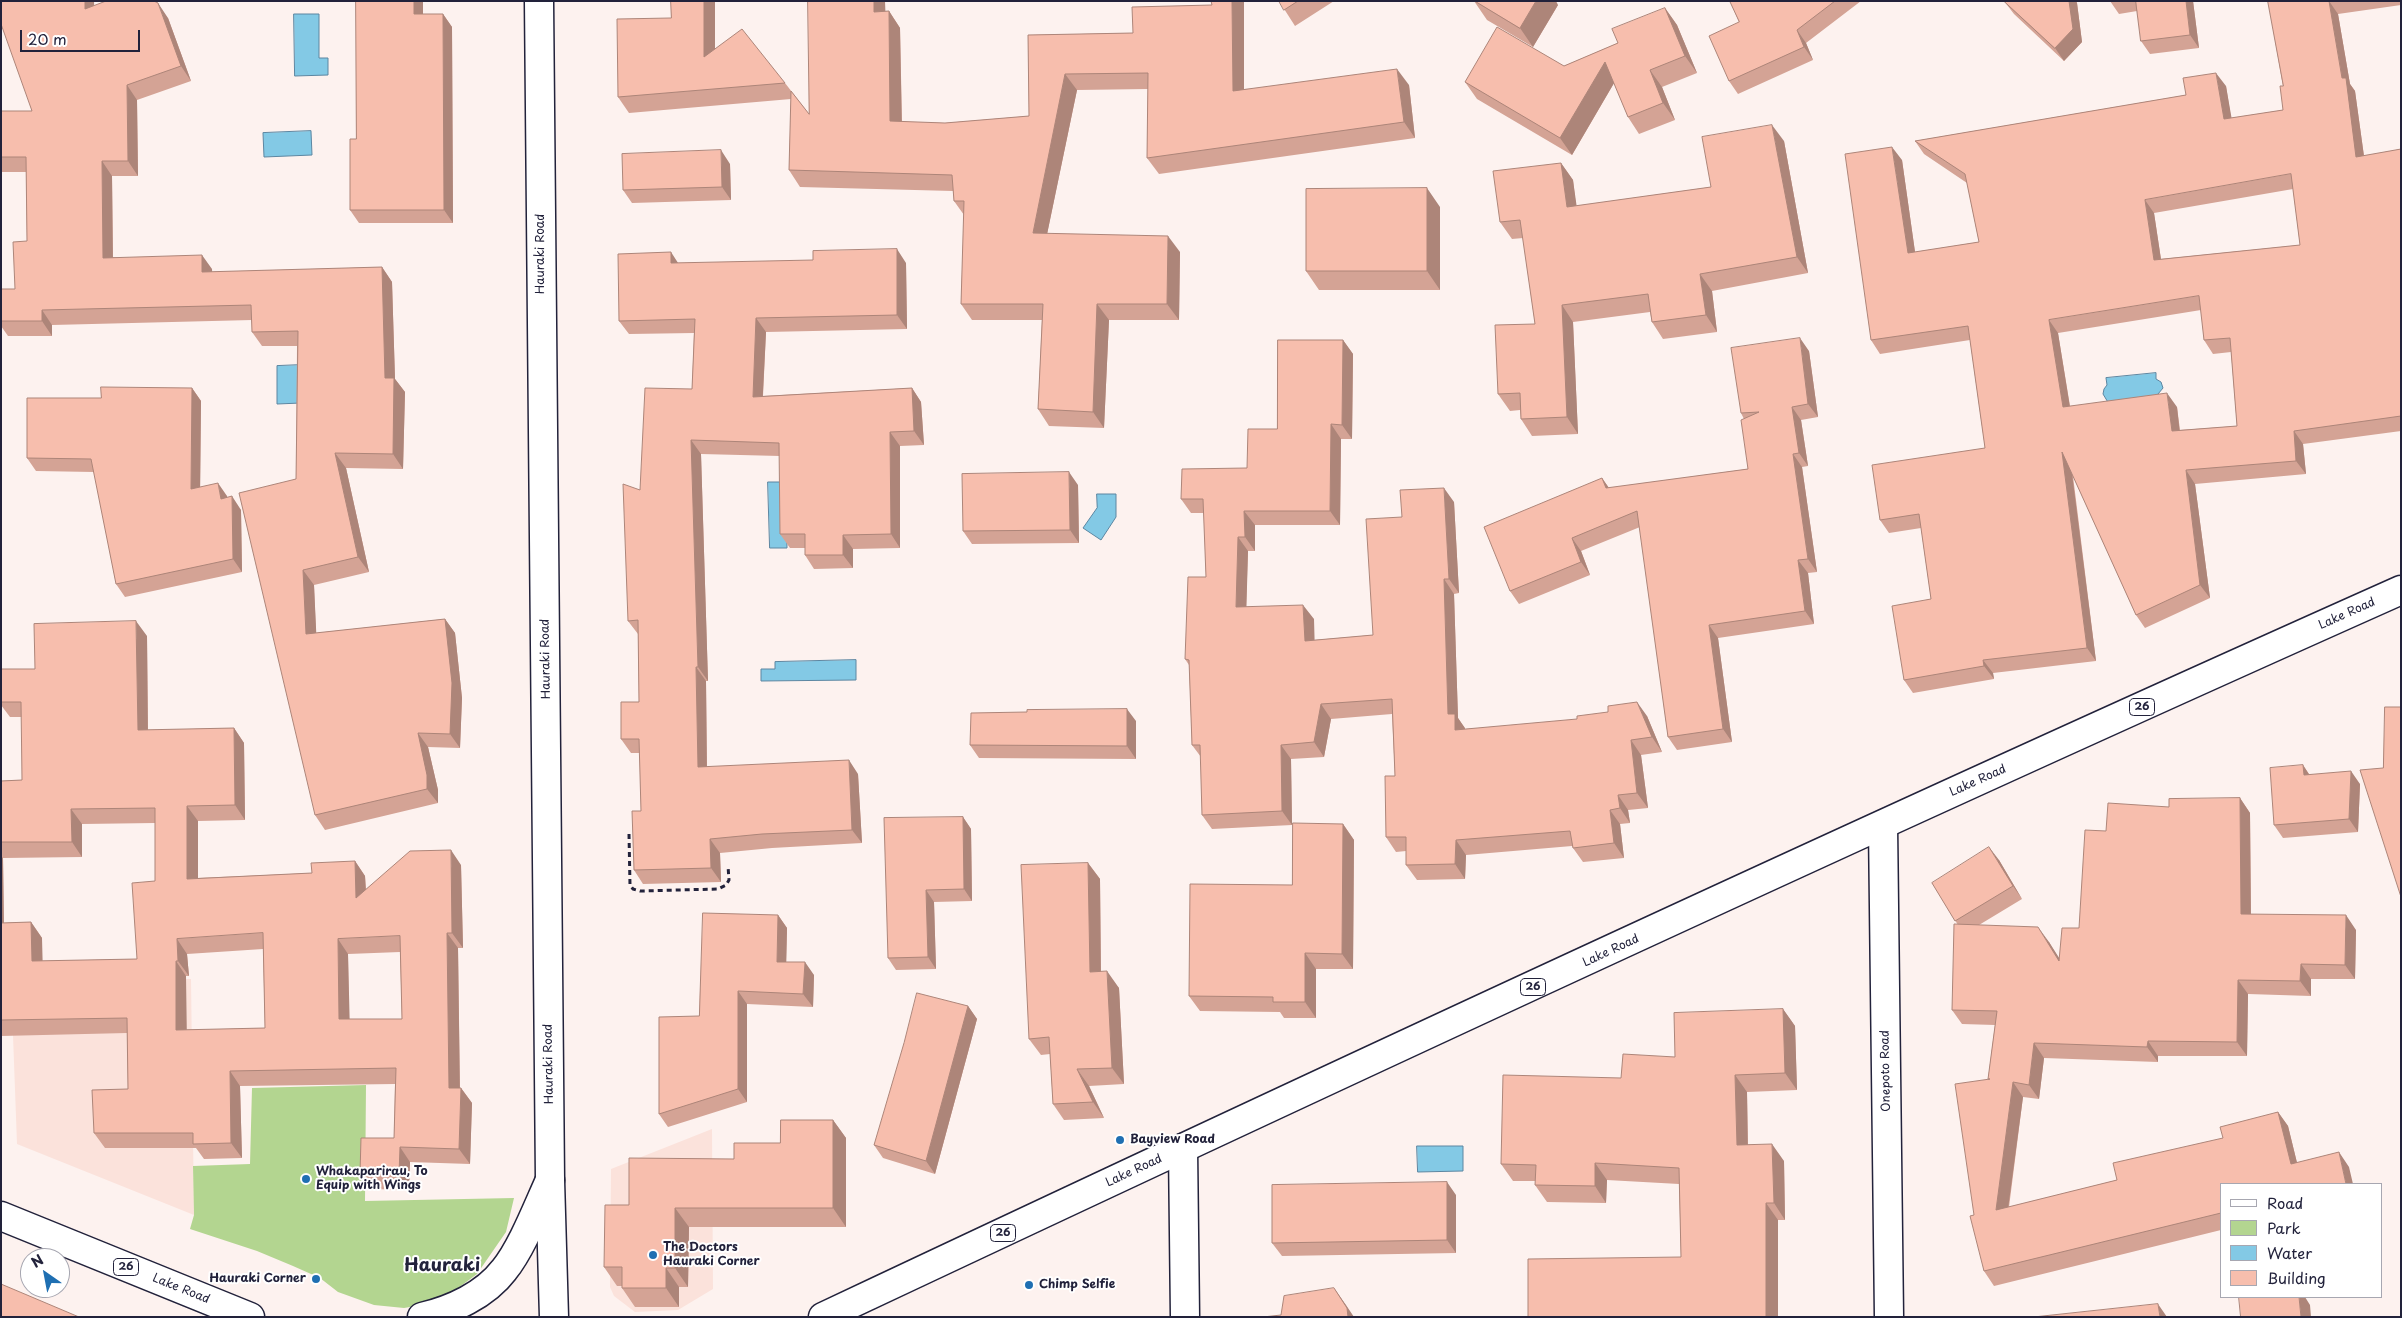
<!DOCTYPE html>
<html>
<head>
<meta charset="utf-8">
<style>
	body { margin:0 }
	#map { position:relative; width:2402px; height:1318px; overflow:hidden; background:#fdf2ef; font-family:"Playpen Sans",sans-serif }
	canvas { display:block }
	.frame { position:absolute; inset:0; border:2px solid #22223b; pointer-events:none }
	.legend { position:absolute; left:2220px; top:1183px; width:162px; height:115px; box-sizing:border-box; background:#fff; border:1px solid #a7a7b1; margin:0; padding:6px 9px; list-style:none; font-size:15px; color:#22223b }
	.legend li { display:flex; align-items:center; gap:10px; height:25px }
	.legend b { width:25px; border:1px solid #a7a7b1 }
	.north { position:absolute; left:20px; top:1248px; width:50px; height:50px; box-sizing:border-box; background:#fff; border:1px solid #a7a7b1; border-radius:50%; rotate:327deg; font-size:14px; font-weight:700; line-height:20px; text-align:center; color:#22223b }
	.north::after { content:''; display:block; margin:auto; width:18px; height:22px; background:#1f6fb2; clip-path:polygon(50% 0,100% 100%,50% 72%,0 100%) }
	.scale { position:absolute; left:20px; top:30px; width:120px; height:22px; box-sizing:border-box; border:2px solid #22223b; border-top:0; padding-left:6px; font-size:15px; line-height:18px; white-space:nowrap; color:#22223b; -webkit-text-stroke:4px #fff; paint-order:stroke }
</style>
</head>
<body>
<div id="map">
<canvas width="2402" height="1318"></canvas>
<div class="frame"></div>
<ul class="legend">
<li><b style="height:6px;background:#fff"></b>Road</li>
<li><b style="height:14px;background:#b3d590"></b>Park</li>
<li><b style="height:14px;background:#83c9e5"></b>Water</li>
<li><b style="height:14px;background:#f7bead"></b>Building</li>
</ul>
<div class="north">N</div>
<div class="scale">20 m</div>
</div>
<script>
const ctx = document.querySelector('canvas').getContext('2d');
ctx.lineJoin = 'round';
function fillPath(path, color) { ctx.fillStyle = color; ctx.fill(path, 'evenodd'); }
function trace(path, color, width, dash) { ctx.strokeStyle = color; ctx.lineWidth = width; ctx.lineCap = dash ? 'butt' : 'round'; ctx.setLineDash(dash || []); ctx.stroke(path); }
function label(font, color, halo, rows, align = 'center') {
  ctx.font = font + ' "Playpen Sans",sans-serif'; ctx.lineWidth = 4; ctx.setLineDash([]); ctx.textBaseline = 'middle'; ctx.strokeStyle = halo; ctx.fillStyle = color; for (const [text, x, y, turn = 0] of rows) {
    ctx.save(); ctx.translate(x, y); ctx.rotate((+turn || 0) * Math.PI / 180); ctx.textAlign = isNaN(turn) ? turn : align; if (halo) ctx.strokeText(text, 0, 0); ctx.fillText(text, 0, 0); ctx.restore();
  }
}
fillPath(new Path2D(`
	M191 979 194 1215 17 1144 11 981Z
	M712 1129 713 1289 678 1310 635 1312 614 1296 610 1287 611 1169Z`), '#fbe2db');
fillPath(new Path2D(`
	M366 1085 365 1201 514 1198 506 1232 477 1274 454 1291 428 1304 404 1308 374 1305 338 1292 320 1278 293 1266 257 1251 190 1229 194 1215 193 1166 250 1164 252 1088Z`), '#b3d590');
const water = new Path2D(`
	M294 14H319V58H328V75L295 76Z
	M311 131 312 155 264 157 263 133Z
	M301 365V403L277 404V366Z
	M2156 373V379L2161 382 2163 388 2158 394 2159 399 2109 404 2103 394 2104 389 2107 385 2106 378Z
	M768 482H786L787 548H770Z
	M1097 494H1116V517L1101 540 1083 528 1097 508Z
	M856 660V680L761 681V669H775V662Z
	M1417 1146H1463V1171L1418 1172Z`);
fillPath(water, '#83c9e5');
trace(water, '#5c86a1', 1);
const street = new Path2D(`
	M539 1 550 1180 554 1317
	M1883 825 1889 1317
	M1183 1148 1185 1317`);
const primary = new Path2D(`
	M1 1216 250 1317
	M422 1317C452 1310 485 1295 504 1270 522 1248 538 1206 550 1180
	M823 1317C1347 1070 1872 826 2401 590`);
trace(street, '#22223b', 31);
trace(primary, '#22223b', 31);
trace(new Path2D(`
	M629 834 630 885 633 889 640 891 718 889 726 885 729 880 728 866`), '#22223b', 3, [5, 4]);
trace(street, '#fff', 28);
trace(primary, '#fff', 28);
fillPath(new Path2D(`
	M1 1H94V6L168 18 191 81 137 100 138 176H112L113 257 212 269V272L382 267 392 282 395 379 405 392 403 469 346 468 369 572 314 585 316 633 445 619 455 633 462 698 460 748 428 747 438 790V803L325 830 315 815 296 479 297 346H262L252 332V320L52 325V336H8L1 326V289H15L27 241 26 172H1V111H32Z
	M885 1V11H889L900 28 902 122 945 123 1029 116 1028 35 1133 33 1212 5 1211 1H1244V89L1409 85 1415 138 1159 174 1147 158 1148 89 1077 90 1047 234 1180 252 1179 320H1109L1104 428 1049 426 1038 409 1042 320H972L961 304 964 215 954 201 953 191 800 187 789 170 791 99 629 113 618 97 715 49 785 83 809 114Z
	M1279 1H1334L1295 26Z
	M1474 1 1558 5 1533 47 1487 20Z
	M1730 1H1861L1806 43 1813 60 1738 94 1729 81 1739 22Z
	M2004 1H2076L2077 3 2082 42 2064 61 2014 14Z
	M2110 1H2193L2199 48 2150 54 2141 41 2137 11 2119 14Z
	M2268 1H2401V5L2338 14 2350 84 2355 91 2364 156 2401 149V431L2303 444 2306 474 2195 484 2210 598 2145 628 2136 615 2073 476 2096 661 1993 673 1994 679 1913 693 1904 680 1931 599 1921 528 1889 533 1880 520 1985 448 1970 340 1880 354 1871 340 1902 160 1915 252 1979 242 1967 183 1924 154 1915 141 2186 95 2226 86 2231 118 2283 110V86ZM2293 189 2300 245 2161 259 2154 213ZM2201 310 2204 340 2213 354 2231 352 2237 426 2180 430 2177 407 2070 406 2058 333Z
	M1665 8 1677 25 1697 73 1662 87 1675 120 1639 134 1628 117 1614 83 1572 155 1477 99 1465 82 1564 66 1618 43Z
	M423 14H443L452 27 453 223H359L350 210 356 139Z
	M1784 141 1808 273 1712 291 1717 332 1663 339 1652 322 1650 312 1573 322 1578 434 1532 436 1521 419 1520 410 1510 411 1498 394 1535 324 1523 238 1512 239 1500 222 1561 163 1573 180 1576 206 1711 187Z
	M730 164 731 200 632 203 623 190Z
	M1440 207V290H1319L1306 271Z
	M678 263H906L907 329 766 332 763 396 912 388 921 402 924 445 900 446V548L853 549V568L814 569 805 555V548H790L780 534V456L701 454 708 681H706L707 767 858 774 862 843 772 848 720 853 721 882 643 884 634 870 641 811 640 753H631L621 739 639 702 638 634 628 621 640 490 692 389 694 333 629 334 619 321Z
	M1343 340 1353 354 1352 439H1341L1340 525H1255V551H1248L1246 607 1314 619V640L1373 635 1402 517 1454 502 1459 593 1454 594 1458 718 1465 729 1647 716 1662 752 1641 755 1648 808 1628 810 1630 823 1620 824 1624 858 1583 862 1573 848 1572 846 1466 855 1465 879 1417 880 1406 865V851L1396 852 1386 837 1395 776 1392 714 1331 719 1324 757 1291 759 1292 825 1212 829 1202 815 1201 757 1192 745 1189 665 1185 659 1206 577 1204 513H1191L1181 499 1247 468 1277 429Z
	M1809 351 1818 417 1801 420 1808 466 1802 467 1817 572 1808 573 1814 624 1718 638 1732 742 1677 750 1668 737 1640 527 1581 551 1590 575 1519 604 1510 591 1602 478 1609 488 1748 469 1744 419 1741 413Z
	M192 388 201 401 200 487 227 496V498L241 510 242 572 125 597 116 584 94 472 36 471 27 458Z
	M1078 485 1079 543 972 544 963 531Z
	M147 636 148 730 234 728 244 743 245 820 198 821V878L312 873 355 861 365 876 366 889 461 865 463 948H458L460 1088H461L472 1103 470 1164 410 1162 409 1190 370 1189 360 1174 394 1138 395 1084 240 1086 242 1158 204 1159 196 1148H105L94 1133 128 1089 127 1033 1 1036V781L22 780V717H10L1 705V669H35ZM155 823V881L137 959 42 961V938L31 922 4 923 3 858 82 857V824ZM263 949 265 1028 186 1030V976H189L187 954ZM400 952 402 1019H349L348 954Z
	M1027 712 1136 721V759L979 758 970 745Z
	M2303 765 2309 774 2360 784 2358 832 2283 838 2274 825Z
	M2240 798 2250 813 2251 914 2356 930 2355 979H2311V996L2248 994 2247 1056H2158V1062L2044 1058 2039 1099 2023 1097 2009 1207 2117 1180 2223 1138 2278 1112 2288 1126 2297 1163 2349 1167 2221 1184V1230L1994 1286 1984 1271 1974 1215 1988 1079 1995 1025 1962 1024 1952 1010 1958 925 1932 883 1999 860 2022 899 1979 925 2049 942 2059 959 2079 928 2106 831 2169 807Z
	M963 817 971 829 972 901 934 902 936 969 896 970 888 958Z
	M1343 824 1354 840 1353 969H1316V1018H1284L1280 1012 1200 1011 1189 996 1292 885Z
	M1088 863 1100 879 1101 972 1119 988 1124 1084 1089 1086 1104 1118 1064 1120 1053 1104 1050 1054 1041 1055 1029 1039Z
	M778 915 787 928 786 962 814 975 813 1007 747 1004V1102L668 1127 659 1114 699 1016Z
	M968 1006 977 1019 935 1174 883 1158 874 1145Z
	M1783 1009 1795 1026 1797 1090 1747 1092 1748 1145 1784 1161 1785 1220H1778L1681 1257 1679 1184 1607 1180 1606 1203 1547 1202 1535 1185 1536 1181H1513L1501 1164 1621 1078 1675 1057Z
	M833 1120 846 1138V1227H689L688 1287H679V1307H635L622 1288V1286H617L604 1267 629 1205 734 1159 780 1143Z
	M1456 1195V1253L1282 1256 1272 1243Z`), '#d4a395');
fillPath(new Path2D(`
	M85 1H94L95 24 85 9Z
	M414 1H423V27L414 14Z
	M704 1H715V74L704 57Z
	M874 1H885L886 28 874 12Z
	M1232 1H1244V107L1233 91Z
	M1536 1H1556L1558 5 1533 47 1520 28Z
	M2069 1H2076L2077 3 2082 42 2064 61 2055 48Z
	M2186 1H2193L2199 48 2190 35Z
	M2329 1 2338 14 2350 84 2355 91 2366 171 2356 157Z
	M158 3 168 18 191 81 181 66Z
	M1665 8 1677 25 1697 73 1685 56Z
	M889 11 900 28 902 138 890 121Z
	M443 14 452 27 453 223 444 210Z
	M1797 30 1806 43 1813 60 1804 47Z
	M1605 62 1617 78 1572 155 1560 138Z
	M1397 69 1409 85 1415 138 1404 122Z
	M1650 70 1662 87 1675 120 1663 103Z
	M2216 73 2226 86 2234 132 2224 119Z
	M1065 74 1077 90 1044 249 1033 233Z
	M127 85 137 100 138 176 128 161Z
	M1772 125 1784 141 1808 273 1797 257Z
	M1892 147 1902 160 1917 266 1908 253Z
	M721 150 730 164 731 200 722 187Z
	M102 161 112 176 113 272 103 258Z
	M1561 163 1573 180 1579 223 1567 207Z
	M1427 188 1440 207V290L1427 271Z
	M2145 200 2154 213 2163 273 2154 260Z
	M1168 236 1180 252 1179 320 1167 304Z
	M897 249 906 263 907 329 897 315Z
	M671 252 680 266 671 263Z
	M202 255 212 269 213 287 202 272Z
	M382 267 392 282 395 379 405 392 403 469 393 454 385 378Z
	M1700 274 1712 291 1717 332 1706 315Z
	M1097 304 1109 320 1104 428 1093 412Z
	M1562 305 1573 322 1578 434 1567 417Z
	M42 310 52 325V336L42 321Z
	M756 318 766 332 762 411 753 397Z
	M2049 320 2058 333 2072 420 2063 407Z
	M1800 338 1809 351 1818 417 1808 404Z
	M1343 340 1353 354 1352 439 1342 425Z
	M192 388 201 401 200 502 191 489Z
	M912 388 921 402 924 445 914 431Z
	M2167 393 2177 407 2181 444 2172 431Z
	M1792 407 1801 420 1808 466 1799 453Z
	M1331 424 1341 439 1340 525 1330 511Z
	M2294 431 2303 444 2306 474 2296 461Z
	M890 432 900 446V548L891 534Z
	M691 440 701 454 708 681 698 667Z
	M2062 452 2071 466 2096 661 2087 648Z
	M335 453 346 468 369 572 358 557Z
	M1793 454 1802 467 1817 572 1808 559Z
	M2186 470 2195 484 2210 598 2200 585Z
	M1069 472 1078 485 1079 543 1070 530Z
	M1602 478 1611 491 1606 488Z
	M218 483 227 496 230 512 221 499Z
	M1444 488 1454 502 1459 593 1449 579Z
	M232 496 241 510 242 572 233 559Z
	M1244 511 1255 525V551L1245 537Z
	M843 535 853 549V568L843 555Z
	M1238 537 1248 551 1246 622 1236 607Z
	M1572 538 1581 551 1590 575 1581 562Z
	M1798 560 1808 573 1814 624 1805 611Z
	M303 570 314 585 317 649 306 634Z
	M1444 579 1454 594 1458 718 1465 728V744L1455 730 1448 714Z
	M1303 605 1314 619 1315 655 1305 641Z
	M445 619 455 633 462 698 460 748 450 734Z
	M136 621 147 636 148 745 138 730Z
	M1709 625 1718 638 1732 742 1723 729Z
	M1983 660 1993 673 1994 679 1984 666Z
	M696 667 706 681 707 781 698 767Z
	M1637 702 1647 716 1662 752 1652 737Z
	M1321 704 1331 719 1324 757 1314 742Z
	M1127 709 1136 721V759L1127 746Z
	M234 728 244 743 245 820 235 805Z
	M418 733 428 747 438 790V803L427 789Z
	M1631 740 1641 755 1648 808 1637 793Z
	M1281 745 1291 759 1292 825 1282 811Z
	M849 760 858 774 862 843 852 830Z
	M2303 765 2312 779 2304 775Z
	M2351 771 2360 784 2358 832 2349 819Z
	M1618 795 1628 810 1630 823 1620 808Z
	M2240 798 2250 813 2251 929 2241 914Z
	M187 806 198 821V894L187 879Z
	M71 809 82 824V857L72 842Z
	M1610 810 1620 824 1624 858 1614 843Z
	M963 817 971 829 972 901 964 889Z
	M1343 824 1354 840 1353 969 1342 954Z
	M710 839 720 853 721 882 711 868Z
	M1456 840 1466 855 1465 879 1455 864Z
	M1989 847 1999 860 2022 899 2013 886Z
	M451 850 461 865 463 948 452 933Z
	M1 856 3 858 4 938 1 934Z
	M355 861 365 876 367 913 356 898Z
	M1088 863 1100 879 1101 989 1090 972Z
	M926 890 934 902 936 969 928 957Z
	M778 915 787 928 786 975 777 962Z
	M2346 915 2356 930 2355 979 2345 965Z
	M31 922 42 938 43 976 32 961Z
	M2038 927 2049 942 2070 975 2059 961Z
	M447 933 458 948 460 1103 449 1088Z
	M177 939 187 954 189 976 178 961Z
	M338 939 348 954 350 1034 339 1019Z
	M1305 953 1316 969V1018L1305 1002Z
	M176 961 186 976 187 1045 176 1030Z
	M805 962 814 975 813 1007 803 994Z
	M2301 964 2311 979V996L2300 981Z
	M1107 971 1119 988 1124 1084 1112 1068Z
	M2238 980 2248 994 2247 1056 2237 1042Z
	M738 991 747 1004V1102L738 1089Z
	M968 1006 977 1019 935 1174 926 1161Z
	M1783 1009 1795 1026 1797 1090 1785 1073Z
	M2148 1041 2158 1056V1062L2147 1047Z
	M2034 1043 2044 1058 2039 1099 2029 1085Z
	M1077 1069 1089 1086 1104 1118 1093 1102Z
	M230 1071 240 1086 242 1158 231 1143Z
	M1735 1075 1747 1092 1748 1162 1737 1145Z
	M2013 1082 2023 1097 2006 1224 1996 1210Z
	M461 1088 472 1103 470 1164 459 1149Z
	M2278 1112 2288 1126 2301 1179 2291 1164Z
	M833 1120 846 1138V1227L833 1208Z
	M1772 1144 1784 1161 1785 1220 1774 1203Z
	M400 1147 410 1162 409 1190 399 1175Z
	M2339 1152 2349 1167 2353 1184H2346Z
	M1595 1163 1607 1180 1606 1203 1595 1186Z
	M1447 1182 1456 1195V1253L1447 1240Z
	M1766 1203 1778 1220V1317H1766Z
	M675 1208 689 1227 688 1287 675 1268Z
	M666 1268 679 1287V1307L666 1288Z
	M1334 1288 1346 1305 1354 1317H1348Z
	M2299 1297H2305L2310 1305 2311 1317H2301Z
	M2158 1304 2167 1317H2160Z`), '#ad8579');
const building = new Path2D(`
	M1 1H85V9L106 1H154L158 3 181 66 127 85 128 161H102L103 258 202 255V272L382 267 385 378H394L393 454 335 453 358 557 303 570 306 634 445 619 452 683 450 734 418 733 427 775V789L315 815 239 493 296 479 298 331 252 332 251 305 42 310V321H1V289H15L13 242 27 241 26 157H1V111H32L1 24Z
	M356 1H414V14H443L444 210H350V139H356Z
	M671 1H704V57L742 29 785 83 618 97 617 19 671 18Z
	M808 1H874V12L889 11 890 121 945 123 1029 116 1028 35 1133 33 1132 7 1212 5 1211 1H1232L1233 91 1397 69 1404 122 1147 158 1148 73 1065 74 1033 233 1168 236 1167 304H1097L1093 412 1038 409 1043 304H961L964 201H954L952 175 789 170 791 91 809 114Z
	M1279 1H1298L1284 10Z
	M1475 1H1536L1520 28Z
	M1730 1H1835L1797 30 1804 47 1729 81 1709 36 1739 22Z
	M2004 1H2069L2073 29 2055 48Z
	M2136 1H2186L2190 35 2141 41Z
	M2268 1H2329L2342 78H2346L2356 157 2401 149V416L2294 431 2296 461 2186 470 2200 585 2136 615 2062 452 2087 648 1983 660 1984 666 1904 680 1892 606 1931 599 1919 514 1880 520 1872 465 1985 448 1968 326 1871 340 1845 154 1892 147 1908 253 1979 242 1965 174 1915 141 2186 95 2183 78 2216 73 2224 119 2283 110 2280 86H2283ZM2291 174 2300 245 2154 260 2145 200ZM2199 296 2204 340 2230 338 2237 426 2172 431 2167 393 2063 407 2049 320Z
	M1665 8 1685 56 1650 70 1663 103 1628 117 1605 62 1560 138 1465 82 1497 27 1564 66 1618 43 1612 29Z
	M1772 125 1797 257 1700 274 1706 315 1652 322 1648 294 1562 305 1567 417 1521 419 1520 393 1498 394 1495 325 1535 324 1520 220 1500 222 1493 171 1561 163 1567 207 1711 187 1702 137Z
	M721 150 722 187 623 190 622 154Z
	M1427 188V271H1306V189Z
	M897 249V315L756 318 753 397 912 388 914 431 890 432 891 534 843 535V555H805V534H780L779 443 691 440 698 667H696L698 767 849 760 852 830 762 834 710 839 711 868 634 870 632 811H641L639 739H621V702H639L638 620 628 621 623 484 640 490 645 388 692 389 695 319 619 321 618 254 671 252V263L813 260V251Z
	M1800 338 1808 404 1792 407 1799 453 1793 454 1808 559 1798 560 1805 611 1709 625 1723 729 1668 737 1637 511 1572 538 1581 562 1510 591 1484 527 1602 478 1606 488 1748 469 1741 420 1759 412 1741 413 1731 348Z
	M1278 340H1343L1342 425 1331 424 1330 511H1244L1245 537H1238L1236 607 1303 605 1305 641 1373 635 1366 519 1402 517 1400 490 1444 488 1449 579H1444L1448 714H1455V730L1577 719V716L1608 712V706L1637 702 1652 737 1631 740 1637 793 1618 795 1620 808 1610 810 1614 843 1573 848 1570 831 1456 840 1455 864 1406 865V837H1386L1385 776H1395L1392 699 1321 704 1314 742 1281 745 1282 811 1202 815 1200 745H1192L1189 660 1185 659 1188 577H1206L1203 499H1181L1182 469 1247 468 1248 429H1277Z
	M101 387 192 388 191 489 218 483 221 499 232 496 233 559 116 584 91 459 27 458V398H101Z
	M1069 472 1070 530 963 531 962 474Z
	M136 621 138 730 234 728 235 805 187 806V879L312 873 311 863 355 861 356 898 410 851 451 850 452 933H447L449 1088H461L459 1149 400 1147 399 1175 360 1174 361 1138H394L396 1068 230 1071 231 1143 193 1144V1133H94L92 1090 128 1089 127 1018 1 1020V923L31 922 32 961 137 959 132 883 155 881V808L71 809 72 842H1V781L22 780 21 702H1V669H35L34 624ZM263 933 265 1028 176 1030V961H178L177 939ZM400 936 402 1019H339L338 939Z
	M2385 707H2401V897L2360 770 2383 768Z
	M1127 709V746L970 745 971 713 1027 712V710Z
	M2303 765 2304 775 2351 771 2349 819 2274 825 2270 768Z
	M2240 798 2241 914 2346 915 2345 965 2301 964 2300 981 2238 980 2237 1042 2148 1041 2147 1047 2034 1043 2029 1085 2013 1082 1996 1210 2117 1180 2113 1163 2223 1138 2220 1127 2278 1112 2291 1164 2339 1152 2346 1184H2221V1213L1984 1271 1970 1216 1974 1215 1955 1084 1990 1079H1988L1997 1011 1952 1010 1954 924 2038 927 2059 961 2062 928H2079L2085 830 2106 831 2108 803 2169 807V799Z
	M963 817 964 889 926 890 928 957 888 958 884 818Z
	M1293 823 1343 824 1342 954 1305 953V1002H1273V997L1189 996 1190 884 1292 885Z
	M1989 847 2013 886 1955 921 1932 883Z
	M1088 863 1090 972 1107 971 1112 1068 1077 1069 1093 1102 1053 1104 1049 1037 1029 1039 1021 865Z
	M703 913 778 915 777 962H805L803 994 738 991V1089L659 1114V1017L699 1016Z
	M917 993 968 1006 926 1161 874 1145 904 1043Z
	M1783 1009 1785 1073 1735 1075 1737 1145 1772 1144 1774 1203H1766V1317H1528V1259L1681 1257 1679 1168 1595 1163V1186L1535 1185 1536 1165 1501 1164 1503 1075 1621 1078 1623 1054 1675 1057 1674 1013Z
	M781 1120H833V1208H675V1268H666V1288H622V1267H604L605 1205H629V1158L734 1159V1143H780Z
	M1447 1182V1240L1272 1243V1185Z
	M1 1284 79 1317H1Z
	M1334 1288 1347 1308 1348 1317H1263L1281 1315 1284 1296Z
	M2239 1297H2299L2301 1317H2241Z
	M2158 1304 2160 1317H2034Z`);
fillPath(building, '#f7bead');
trace(building, '#ad8579', 1);
for (const [x, y, r, color] of [
	[1120,1140,5,"#1f6fb2"],
	[306,1179,5,"#1f6fb2"],
	[653,1255,5,"#1f6fb2"],
	[316,1279,5,"#1f6fb2"],
	[1029,1285,5,"#1f6fb2"]
]) { const dot = new Path2D(); dot.arc(x, y, r, 0, 2 * Math.PI); ctx.fillStyle = color; ctx.fill(dot); trace(dot, '#fff', 2); }
for (const [x, y, w] of [
	[2142,707,25],
	[1533,987,25],
	[1003,1233,25],
	[126,1267,25]
]) { const box = new Path2D(); box.roundRect(x - w / 2, y - 8.5, w, 17, 4); ctx.fillStyle = '#fff'; ctx.fill(box); trace(box, '#22223b', 1); }
label('bold 11px', '#22223b', null, [
	["26",2142,707],
	["26",1533,987],
	["26",1003,1233],
	["26",126,1267]
]);
label('12px', '#22223b', '#fff', [
	["Hauraki Road",541,254,-90],
	["Lake Road",2347,614,-24],
	["Hauraki Road",546,659,-91],
	["Lake Road",1978,781,-24],
	["Lake Road",1611,951,-25],
	["Hauraki Road",549,1064,-91],
	["Onepoto Road",1886,1071,-91],
	["Lake Road",1134,1171,-25],
	["Lake Road",181,1289,22]
]);
label('bold 12px', '#22223b', '#fff', [
	["Bayview Road",1130,1140],
	["Whakaparirau, To",316,1172],
	["Equip with Wings",316,1186],
	["The Doctors",663,1248],
	["Hauraki Corner",663,1262],
	["Hauraki Corner",306,1279,"right"],
	["Chimp Selfie",1039,1285]
], 'left');
label('bold 18px', '#22223b', '#fff', [
	["Hauraki",442,1266]
]);
</script>
</body>
</html>
